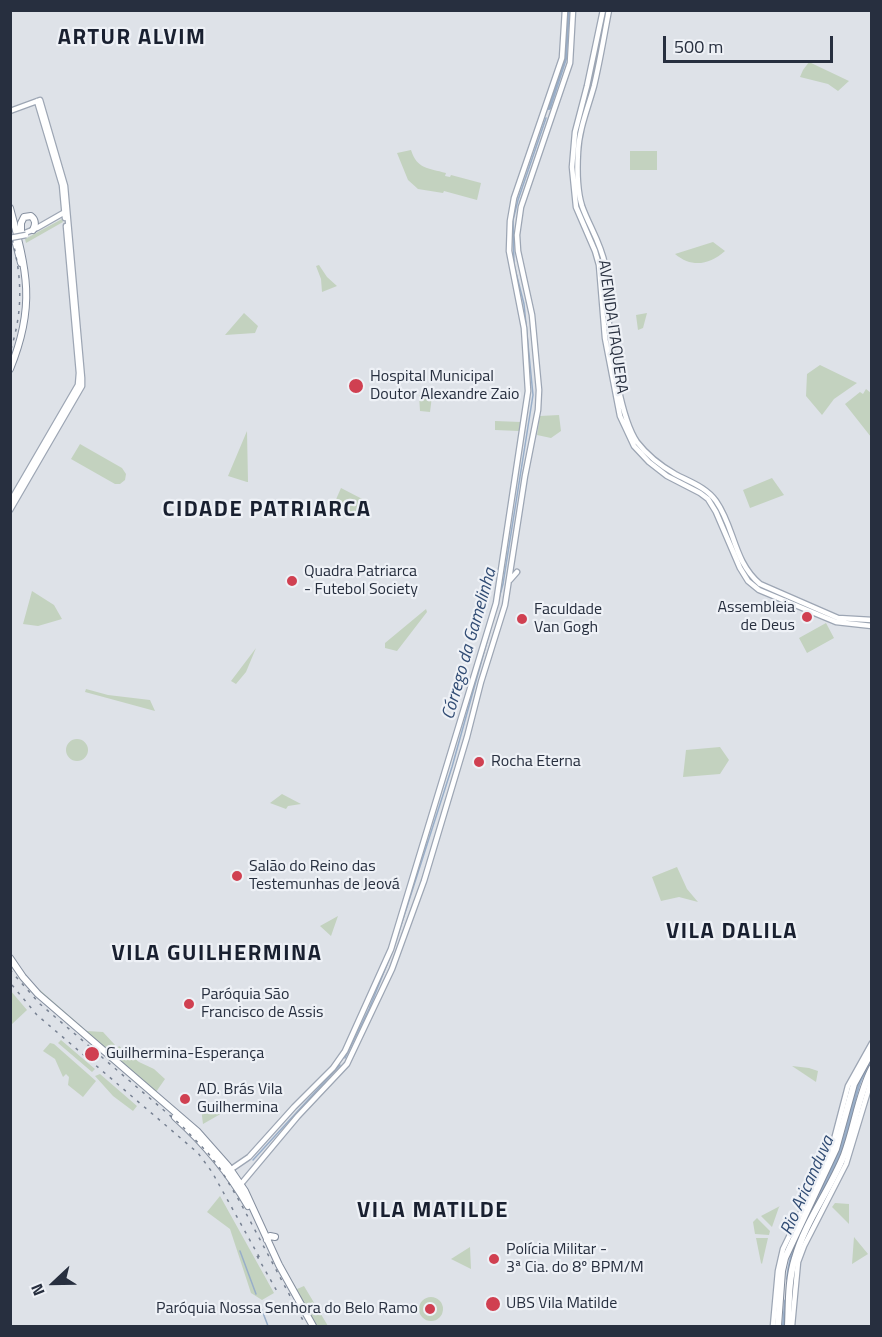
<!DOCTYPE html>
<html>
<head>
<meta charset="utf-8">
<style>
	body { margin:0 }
	#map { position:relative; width:882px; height:1337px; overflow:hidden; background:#dee2e8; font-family:"Titillium Web",sans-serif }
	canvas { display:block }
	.frame { position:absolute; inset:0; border:12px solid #272f3f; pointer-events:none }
	.north { position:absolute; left:24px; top:1253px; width:60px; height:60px; -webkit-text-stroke:4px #eef1f6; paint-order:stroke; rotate:248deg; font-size:16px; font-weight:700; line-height:24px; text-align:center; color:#272f3f }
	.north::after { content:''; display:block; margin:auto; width:21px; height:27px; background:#272f3f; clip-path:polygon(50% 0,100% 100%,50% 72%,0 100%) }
	.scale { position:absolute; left:663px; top:36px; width:170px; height:27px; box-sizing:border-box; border:3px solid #272f3f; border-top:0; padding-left:8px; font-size:18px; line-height:21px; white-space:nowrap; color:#272f3f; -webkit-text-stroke:4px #eef1f6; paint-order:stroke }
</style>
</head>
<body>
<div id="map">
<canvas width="882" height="1337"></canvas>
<div class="frame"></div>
<div class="north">N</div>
<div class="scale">500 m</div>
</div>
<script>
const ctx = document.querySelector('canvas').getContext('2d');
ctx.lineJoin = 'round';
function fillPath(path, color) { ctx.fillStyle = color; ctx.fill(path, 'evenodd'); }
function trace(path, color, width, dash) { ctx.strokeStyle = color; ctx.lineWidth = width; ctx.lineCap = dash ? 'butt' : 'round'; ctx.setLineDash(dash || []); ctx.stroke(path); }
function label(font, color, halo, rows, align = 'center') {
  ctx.font = font + ' "Titillium Web",sans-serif'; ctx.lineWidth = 4.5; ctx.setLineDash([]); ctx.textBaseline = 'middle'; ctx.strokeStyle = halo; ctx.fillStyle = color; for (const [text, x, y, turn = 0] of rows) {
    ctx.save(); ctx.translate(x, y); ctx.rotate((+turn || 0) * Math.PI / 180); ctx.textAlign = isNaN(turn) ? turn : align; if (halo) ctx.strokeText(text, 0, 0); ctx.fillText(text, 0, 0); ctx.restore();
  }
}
fillPath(new Path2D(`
	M809 62 849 81 838 91 828 84 800 77 803 70Z
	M411 150C417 169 428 168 446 173L445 176 450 177 451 175 481 183 477 200 444 191 443 193 418 189 408 180 397 153Z
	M630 151H657V170H630Z
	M62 219 63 222 26 243 25 239Z
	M713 242 725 251C709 265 692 268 675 254Z
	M319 265 327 277 337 286 322 292 321 279 316 266Z
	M244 313 258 326 255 333 225 335Z
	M647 313 643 328 638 330 636 315Z
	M820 365 857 383 834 399 822 415 806 396 807 374Z
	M866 389 871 393V437L845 404 860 392 863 394Z
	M419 395 432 396 430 412 420 411Z
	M559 415 561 431 551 438 537 435 540 416Z
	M495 421 521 422 519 431 495 430Z
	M247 431 248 482H247L228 476Z
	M80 444 122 468 126 474 125 480 120 484H115L71 459Z
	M772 478 784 495 750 508 743 490Z
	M341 488 368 502 360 518 334 504Z
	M32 591 54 605 62 619 38 626 23 624Z
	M426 609 427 612 397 651 385 648V643Z
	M826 623 834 638 807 653 799 638Z
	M256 648 246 672 236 684 231 681Z
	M86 689 108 695 150 700 155 711 85 692Z
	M66 750a11 11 0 1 1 22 0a11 11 0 1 1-22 0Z
	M720 747 729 760 720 774 683 777 686 750Z
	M282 794 301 804 288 806 286 809 270 803Z
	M677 867 687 889 698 902 679 897 661 901 652 877Z
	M338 916 331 936 320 926Z
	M35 988 40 990 87 1031 103 1032 115 1045 108 1053Z
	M10 990 27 1010 11 1025 10 1024Z
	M61 1040 95 1069 92 1072 58 1043Z
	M50 1043 54 1044 96 1081 83 1097 68 1085 69 1077 66 1074 63 1077 55 1059 43 1051Z
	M119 1046 139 1062 154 1069 165 1079 156 1092 112 1055Z
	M792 1066 809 1068 818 1071 816 1082Z
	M100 1074 137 1106 133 1111 113 1096 95 1076Z
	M201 1108 224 1112 203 1124Z
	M220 1196 274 1293 262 1300 251 1293 230 1229 207 1212Z
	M835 1203 849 1204V1224L832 1207Z
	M780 1206 779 1207 772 1227 761 1216Z
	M757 1218 770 1231 769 1235 755 1234 753 1222Z
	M854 1237 868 1254 852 1264Z
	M756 1238H768L762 1264 761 1263Z
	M470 1247 471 1269 451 1259Z
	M278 1258 297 1289 304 1286 328 1326H314Z
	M419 1309a12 12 0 1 1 24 0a12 12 0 1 1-24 0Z`), '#c3d2bf');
trace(new Path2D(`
	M394 947 452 767 503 584 533 395 524 304 514 265 513 220 518 200 546 118
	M345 1058 369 1009 392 952
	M253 1160 340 1065
	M240 1251 256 1294
	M260 1305 268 1326`), '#98aec9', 1.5);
trace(new Path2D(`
	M549 108 565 59 568 10
	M788 1279C792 1230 827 1188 843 1143 851 1123 852 1100 860 1080 863 1073 868 1066 872 1060
	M784 1326 786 1301`), '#98aec9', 4);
const major = new Path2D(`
	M603 10 587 86 575 132 572 167 576 207 595 251 599 265 605 338 620 416 634 446 649 462 667 476 700 493 708 499 716 512 740 568 748 581 759 590 836 622 872 626
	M609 10C604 36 600 61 594 86 588 108 579 129 578 152 577 169 577 190 582 206 589 226 601 243 605 265 608 284 607 304 609 324 611 353 621 419 637 442 647 455 661 466 675 474 690 482 706 487 716 501 735 528 733 561 760 584L838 618 872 620
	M37 101 62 185 65 218
	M10 111 40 100 65 186 82 378V386L10 510
	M25 233 37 228 65 212
	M10 502 78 385 79 373 66 226
	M510 580 517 572
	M230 1170 249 1157 294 1107 333 1068 345 1051 391 949 496 603 528 391 524 328 509 251 510 221 514 198 562 58 565 10
	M241 1184 298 1116 347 1064 392 969 424 881 467 737 481 682 505 605 525 476 538 410 539 390 532 315 518 251 517 235 521 207 570 63 573 10
	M773 1326 778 1271 783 1249 831 1151 848 1086 872 1043
	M792 1326 798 1262 804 1246 846 1164 872 1078`);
const highway = new Path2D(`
	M10 208C27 271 36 306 10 369
	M21 235V223L24 217 31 216C36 220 36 224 33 230
	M15 240 21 263
	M10 958 23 977 38 994 197 1131 228 1166 245 1191 279 1265 313 1326
	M175 1117C205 1144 228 1171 248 1206
	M267 1240 270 1236 275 1237
	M778 1326 782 1271 785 1258 836 1149 854 1084 872 1051
	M788 1326C789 1304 788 1280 795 1258 805 1222 830 1190 844 1155 855 1126 858 1095 872 1068`);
trace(major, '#9da6b4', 7);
trace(highway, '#858f9f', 8);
trace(major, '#fff', 4.5);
trace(highway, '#fff', 6);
trace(new Path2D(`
	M10 231C22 274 24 309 10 352
	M10 970 40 1004 181 1125 208 1153 221 1170 240 1202 306 1326
	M12 985 37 1015 198 1153 212 1172 262 1262
	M257 1256 278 1293`), '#778192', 1.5, [3, 6]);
const majorBridge = new Path2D(`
	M10 238 26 235`);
trace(majorBridge, '#9da6b4', 7, []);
trace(majorBridge, '#fff', 4.5);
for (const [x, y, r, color] of [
	[356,386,8,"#d04051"],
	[292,581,6,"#d04051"],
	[807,617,6,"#d04051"],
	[522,619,6,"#d04051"],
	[479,762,6,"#d04051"],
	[237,876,6,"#d04051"],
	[189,1004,6,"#d04051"],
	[92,1054,8,"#d04051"],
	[185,1099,6,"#d04051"],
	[494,1259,6,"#d04051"],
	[493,1304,8,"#d04051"],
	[430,1309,6,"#d04051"]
]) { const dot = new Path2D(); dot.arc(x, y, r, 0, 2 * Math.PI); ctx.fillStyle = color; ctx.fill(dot); trace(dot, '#eef1f6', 2); }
label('16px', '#272f3f', '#eef1f6', [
	["AVENIDA ITAQUERA",612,327,82]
]);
label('16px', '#272f3f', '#eef1f6', [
	["Hospital Municipal",370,377],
	["Doutor Alexandre Zaio",370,395],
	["Quadra Patriarca",304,572],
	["- Futebol Society",304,590],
	["Assembleia",795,608,"right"],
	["de Deus",795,626,"right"],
	["Faculdade",534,610],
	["Van Gogh",534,628],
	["Rocha Eterna",491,762],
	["Salão do Reino das",249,867],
	["Testemunhas de Jeová",249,885],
	["Paróquia São",201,995],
	["Francisco de Assis",201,1013],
	["Guilhermina-Esperança",106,1054],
	["AD. Brás Vila",197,1090],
	["Guilhermina",197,1108],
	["Polícia Militar -",506,1250],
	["3ª Cia. do 8º BPM/M",506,1268],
	["UBS Vila Matilde",506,1304],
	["Paróquia Nossa Senhora do Belo Ramo",418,1309,"right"]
], 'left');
label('italic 18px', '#314c74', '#eef1f6', [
	["Córrego da Gamelinha",470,644,-74],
	["Rio Aricanduva",808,1186,-66]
]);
ctx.letterSpacing = '1.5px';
label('bold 22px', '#192030', '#eef1f6', [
	["ARTUR ALVIM",132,39],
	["CIDADE PATRIARCA",267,511],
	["VILA DALILA",732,933],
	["VILA GUILHERMINA",217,955],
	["VILA MATILDE",433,1212]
]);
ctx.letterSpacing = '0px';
</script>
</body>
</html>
